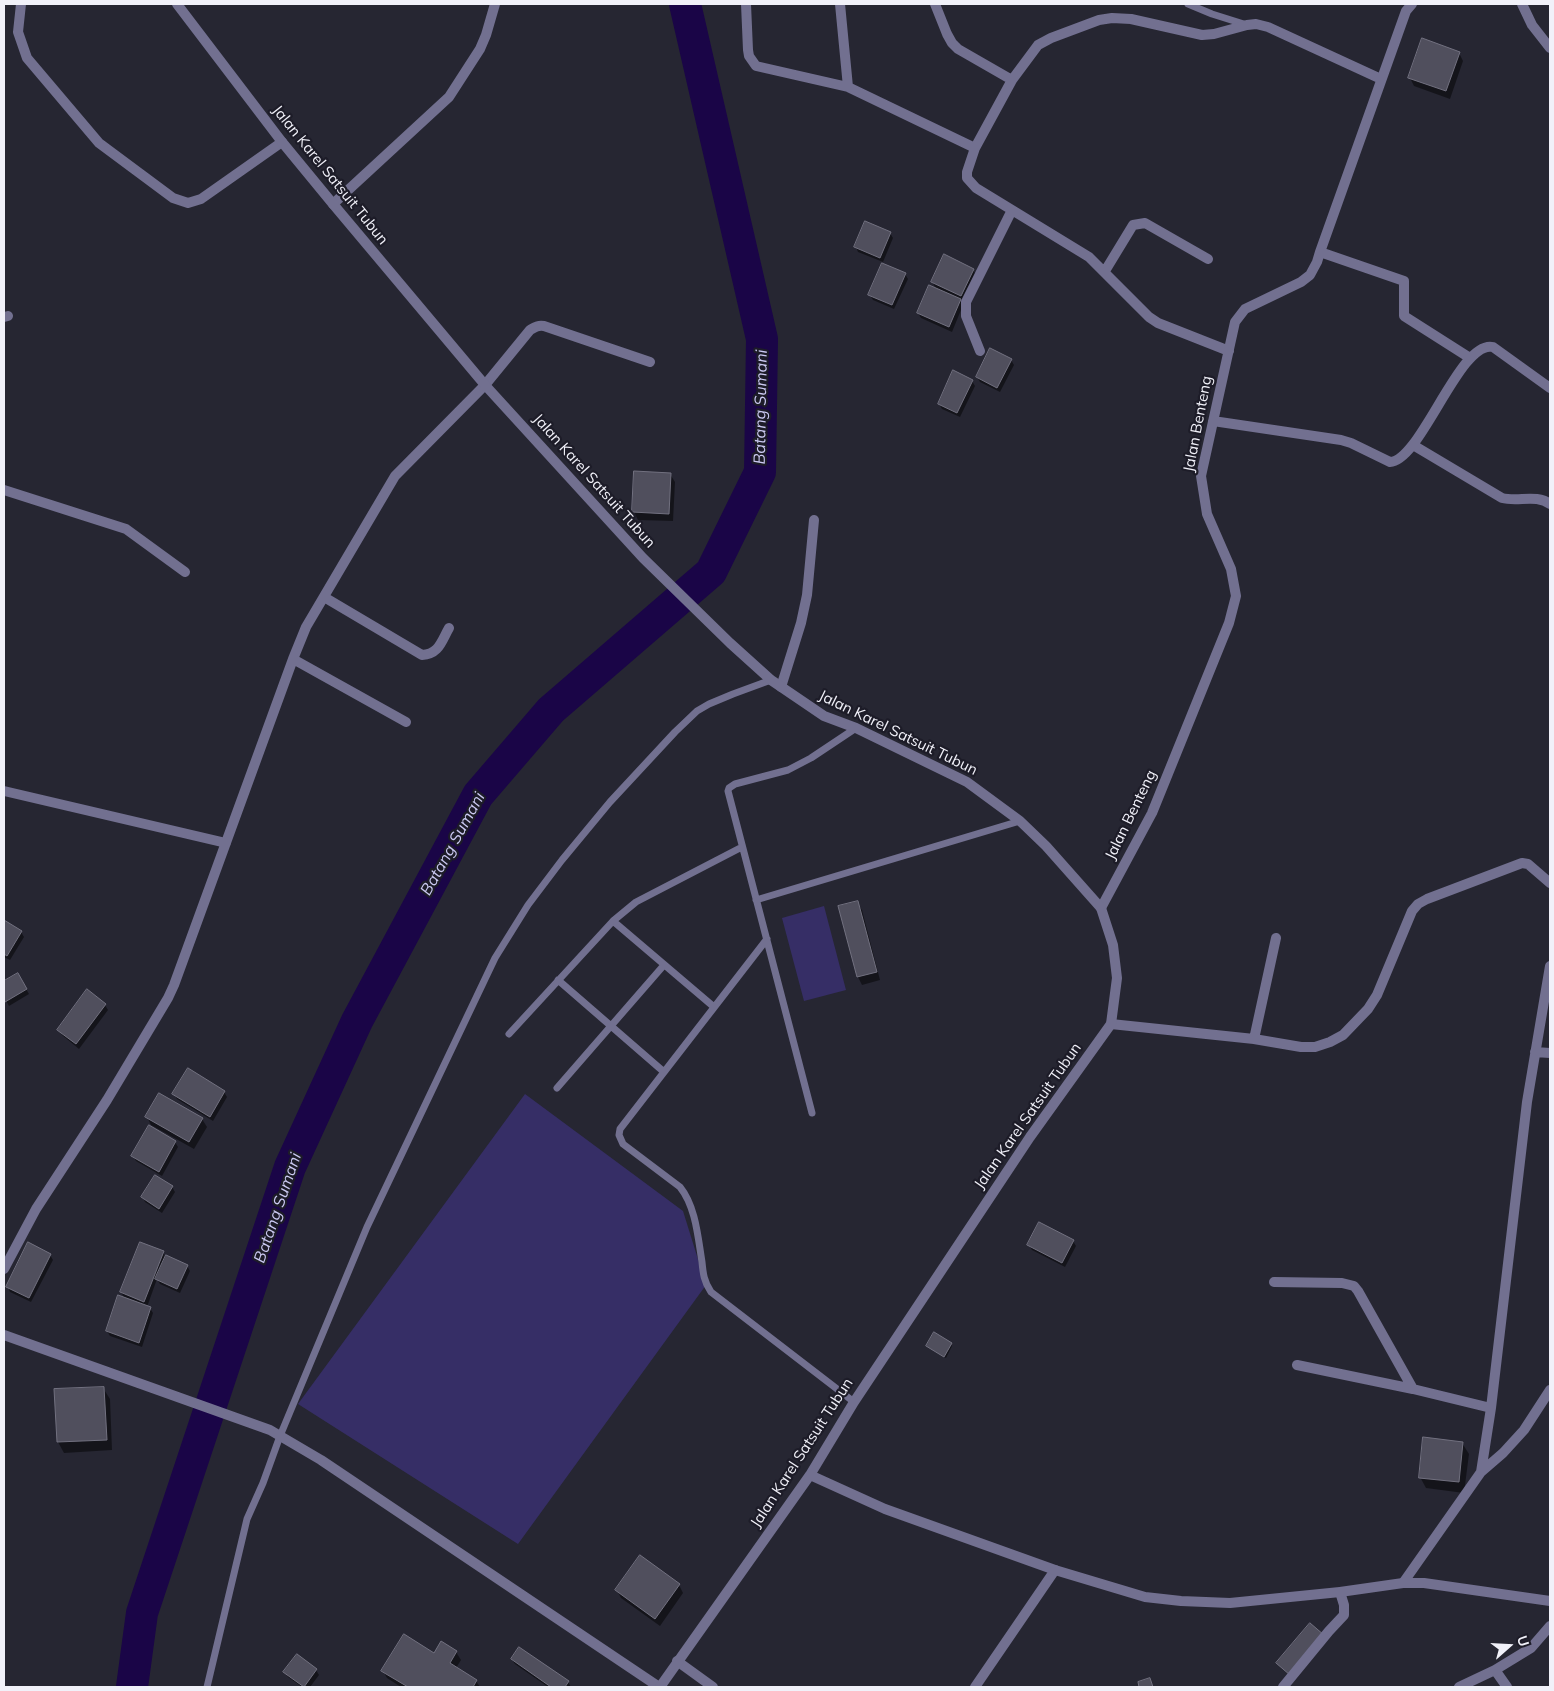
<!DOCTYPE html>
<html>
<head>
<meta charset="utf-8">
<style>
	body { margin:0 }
	#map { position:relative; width:1554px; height:1691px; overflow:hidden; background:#262632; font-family:Mulish,sans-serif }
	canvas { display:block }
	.frame { position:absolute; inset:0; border:5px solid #f1f1f9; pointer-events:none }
	.north { position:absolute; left:1484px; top:1621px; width:50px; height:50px; -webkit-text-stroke:4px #1d1c28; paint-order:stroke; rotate:71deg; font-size:14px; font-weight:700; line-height:20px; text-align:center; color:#f1f1f9 }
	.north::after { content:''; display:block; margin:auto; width:18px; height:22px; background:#f1f1f9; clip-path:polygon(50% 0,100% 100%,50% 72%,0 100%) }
</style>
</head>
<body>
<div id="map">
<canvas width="1554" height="1691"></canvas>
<div class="frame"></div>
<div class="north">U</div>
</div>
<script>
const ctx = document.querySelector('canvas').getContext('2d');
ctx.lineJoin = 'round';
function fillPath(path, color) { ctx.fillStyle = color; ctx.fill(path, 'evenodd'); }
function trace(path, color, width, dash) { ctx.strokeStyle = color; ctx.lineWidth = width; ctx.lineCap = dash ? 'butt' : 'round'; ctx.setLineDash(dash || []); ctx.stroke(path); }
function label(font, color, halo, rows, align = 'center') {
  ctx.font = font + ' Mulish,sans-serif'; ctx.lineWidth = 4.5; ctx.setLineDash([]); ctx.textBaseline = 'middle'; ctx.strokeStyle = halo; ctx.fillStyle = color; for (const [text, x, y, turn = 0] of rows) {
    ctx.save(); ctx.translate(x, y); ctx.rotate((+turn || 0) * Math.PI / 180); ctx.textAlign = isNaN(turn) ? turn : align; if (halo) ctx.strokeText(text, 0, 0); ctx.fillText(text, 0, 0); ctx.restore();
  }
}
fillPath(new Path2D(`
	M824 906 846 990 804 1001 782 918Z
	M525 1094 683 1211 706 1285 518 1544 298 1404Z`), '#362e66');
fillPath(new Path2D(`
	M1459 53 1463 61 1450 99 1414 86 1410 78Z
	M890 233 893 238 883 262 858 252 856 247Z
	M973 270 976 275 963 301 959 299 963 305 952 332 921 318 918 313 937 290 932 282Z
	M905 274 908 279 894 309 873 300 870 295Z
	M1011 360 1014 365 1000 392 980 382 977 377Z
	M972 381 975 386 960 417 942 409 939 404Z
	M670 474 675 482 673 521 638 520 634 512Z
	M857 903 862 910 880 980 862 985 858 977 840 907Z
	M4 922 21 932 24 937 10 960 4 957Z
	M18 975 29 994 9 1006 4 997V983Z
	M105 1005 108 1010 79 1049 62 1035 59 1030Z
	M188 1070 224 1092 227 1097 213 1121 177 1099 174 1094Z
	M147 1117 202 1119 207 1127 194 1149 151 1125Z
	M175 1142 178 1147 162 1176 136 1161 133 1156Z
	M172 1187 175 1192 162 1213 145 1202 143 1197Z
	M1073 1241 1076 1246 1065 1267 1032 1250 1029 1245Z
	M163 1252 165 1256 187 1266 190 1271 180 1293 160 1284 157 1279 147 1307 150 1308 153 1313 142 1347 110 1336 107 1331 125 1299 121 1292Z
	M50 1255 53 1260 31 1302 10 1292 8 1287Z
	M951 1344 952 1346 946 1358 927 1346Z
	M103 1388 110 1399 112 1450 64 1453 58 1442Z
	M1462 1443 1469 1454 1464 1493 1426 1488 1420 1477Z
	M679 1585 683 1593 660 1626 621 1598 617 1590Z
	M520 1649 568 1682 571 1687H548L515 1664 512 1660Z
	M456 1652 461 1660 456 1668 476 1681 480 1687H401L387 1678 383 1671 434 1655Z
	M316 1670 319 1675 310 1687H302L288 1677 285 1672Z`), '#0007');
trace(new Path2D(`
	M132 1687 142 1613 290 1167 357 1021 478 795 551 710 711 572 760 472 762 339 685 4`), '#1a0547', 32);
const building = new Path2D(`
	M1422 38 1460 52 1446 91 1408 78Z
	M865 221 891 232 880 258 854 247Z
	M944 254 974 269 961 296 931 282Z
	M882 263 906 273 892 305 868 295Z
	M929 285 961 299 949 327 917 313Z
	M990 348 1012 359 997 388 976 377Z
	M953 370 973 380 957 413 938 404Z
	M634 471 671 473 669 514 632 512Z
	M858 901 877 972 857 977 838 906Z
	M4 920 22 931 7 956 4 954Z
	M18 973 27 989 5 1002 4 999V981Z
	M87 989 106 1004 76 1044 57 1030Z
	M188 1068 225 1091 210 1117 172 1094Z
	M159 1093 203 1118 189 1142 145 1117Z
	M149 1125 176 1141 159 1172 131 1156Z
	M155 1175 173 1186 159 1209 141 1197Z
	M1039 1222 1074 1240 1062 1263 1027 1245Z
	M28 1242 51 1254 29 1298 6 1287Z
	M140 1242 164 1251 144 1302 120 1292Z
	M166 1255 188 1265 177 1289 155 1279Z
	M118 1295 151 1307 139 1343 106 1331Z
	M934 1332 952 1343 944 1357 926 1346Z
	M104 1387 107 1440 57 1442 54 1389Z
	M1423 1437 1463 1442 1459 1482 1419 1478Z
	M640 1555 680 1584 655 1619 615 1590Z
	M1310 1623 1324 1635 1290 1675 1276 1663Z
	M404 1634 434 1653 441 1641 457 1651 450 1663 477 1680 473 1687H408L381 1671Z
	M519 1647 569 1681 565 1687H551L511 1659Z
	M297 1654 317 1669 304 1687 283 1672Z
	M1150 1678 1153 1687H1139L1138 1682Z`);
fillPath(building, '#504f5d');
trace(building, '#727180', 1);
trace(new Path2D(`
	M1188 4 1212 14 1247 25
	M756 900 1020 821
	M613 921 714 1007
	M767 939 620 1129 619 1135 623 1144 680 1187C696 1207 698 1238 702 1262 703 1273 704 1282 711 1292L854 1402
	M558 980 664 1072
	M509 1034 613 921 636 902 742 847
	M557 1088 664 965
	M812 1113 728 791 729 788 735 784 788 770 811 758 856 728
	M207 1687 247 1519 263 1483 280 1436 367 1227 495 958 528 905 562 860 610 802 675 732 697 711 709 704 733 694 771 680`), '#727090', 7);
trace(new Path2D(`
	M21 4 18 32 27 58 99 143 173 198 188 203 201 199 282 142
	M746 4 748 50 749 56 756 66 848 87 975 148
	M840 4 848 87
	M935 4 947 34 952 43 958 49 1012 80
	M1522 4 1532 25 1550 48
	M333 204 449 97 480 49 486 35 495 4
	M1320 252 1404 281V316L1470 358
	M1105 271 1133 225 1145 223 1208 259
	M4 317 8 316
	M980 351 966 316V302L1012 210
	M1229 351 1158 323 1149 317 1089 257 976 188 967 178V172L975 148 1012 80 1038 45 1051 38 1099 20 1112 18 1131 19 1202 35 1214 34 1247 25 1256 24 1268 27 1381 79
	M1213 421 1341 440 1351 443 1390 462C1421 461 1460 339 1493 347L1550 388
	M1413 445 1502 498C1518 502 1537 494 1550 504
	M4 490 126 529 185 572
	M324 597 422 655C439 654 441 642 449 628
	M293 659 406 722
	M781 687 801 623 807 595 814 520
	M4 791 226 843
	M1101 908 1152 813 1229 623 1236 596 1231 569 1207 514 1201 476 1235 322 1245 309 1301 282 1310 275 1317 262 1320 252 1406 11 1412 4
	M1111 1024 1254 1039 1301 1047H1315L1330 1042 1343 1035 1368 1009 1377 995 1412 911 1418 904 1427 899 1522 863 1528 864 1550 883
	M1254 1039 1276 938
	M1535 1052 1550 1053
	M4 1269 36 1209 107 1100 168 998 174 985 293 659 306 627 395 476 485 385 530 330C535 327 538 325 544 326L650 362
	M1274 1282 1342 1283 1354 1286 1358 1291 1413 1389
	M4 1335 270 1430 321 1460 659 1687
	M1297 1365 1413 1389 1491 1408
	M1481 1472 1503 1453 1524 1430 1550 1390
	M1403 1583 1481 1472 1491 1408 1527 1102 1550 966
	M677 1661 713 1687
	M1495 1670 1507 1687
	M975 1687 1055 1570
	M1283 1687 1329 1631 1344 1615V1605L1340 1592
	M1459 1687 1495 1670 1531 1648 1550 1626`), '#727090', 10);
trace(new Path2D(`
	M177 4 282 142 333 204 485 385 643 558 730 643 771 680 824 716 856 728 967 782 1020 821 1046 846 1101 908 1113 945 1117 978 1111 1024 1030 1137 854 1402 810 1475 660 1687
	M810 1475 885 1509 1055 1570 1145 1597 1181 1601 1230 1603 1340 1592 1403 1583H1424L1550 1601`), '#727090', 10);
label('15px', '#f1f1f9', '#1d1c28', [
	["Jalan Karel Satsuit Tubun",330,175,51],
	["Jalan Benteng",1198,424,-79],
	["Jalan Karel Satsuit Tubun",594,481,48],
	["Jalan Karel Satsuit Tubun",898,733,26],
	["Jalan Benteng",1131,815,-64],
	["Jalan Karel Satsuit Tubun",1028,1116,-55],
	["Jalan Karel Satsuit Tubun",802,1453,-57]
]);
label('italic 16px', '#cbc9f2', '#1d1c28', [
	["Batang Sumani",761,407,-89],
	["Batang Sumani",453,844,-61],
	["Batang Sumani",278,1208,-71]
]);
</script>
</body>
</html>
